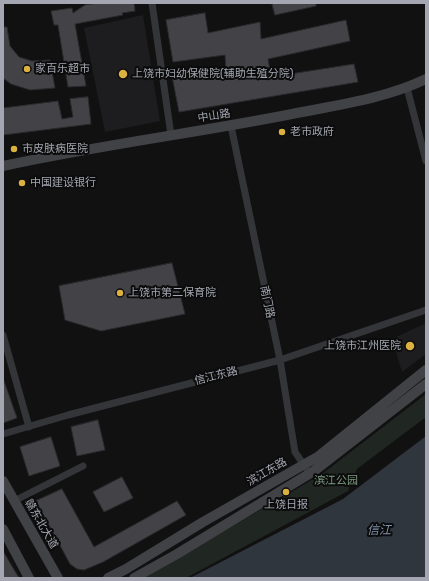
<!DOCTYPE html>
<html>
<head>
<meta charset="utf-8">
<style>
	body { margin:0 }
	#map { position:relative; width:429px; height:581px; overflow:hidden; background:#111112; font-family:Rubik,sans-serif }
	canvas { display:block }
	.frame { position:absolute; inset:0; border:4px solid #a4a7b1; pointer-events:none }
</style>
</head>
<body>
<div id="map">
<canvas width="429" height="581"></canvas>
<div class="frame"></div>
</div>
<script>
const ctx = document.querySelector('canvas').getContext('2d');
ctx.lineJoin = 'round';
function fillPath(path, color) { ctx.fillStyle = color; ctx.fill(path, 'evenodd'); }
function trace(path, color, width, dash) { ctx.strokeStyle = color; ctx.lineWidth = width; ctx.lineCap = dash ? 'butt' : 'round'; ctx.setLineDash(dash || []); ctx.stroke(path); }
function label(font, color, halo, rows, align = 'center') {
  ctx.font = font + ' Rubik,"Noto Sans SC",sans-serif'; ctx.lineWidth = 4; ctx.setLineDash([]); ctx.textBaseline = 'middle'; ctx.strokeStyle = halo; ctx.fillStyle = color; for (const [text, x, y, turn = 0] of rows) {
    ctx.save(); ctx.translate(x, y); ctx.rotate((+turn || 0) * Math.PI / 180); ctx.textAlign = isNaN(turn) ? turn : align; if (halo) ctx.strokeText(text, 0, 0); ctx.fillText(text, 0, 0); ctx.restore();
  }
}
fillPath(new Path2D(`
	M143 15 160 121 105 132 84 28Z
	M426 323V354L402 372 392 339Z`), '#1d1d1f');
fillPath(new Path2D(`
	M426 394V417L357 469 348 491 186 578H144L322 474Z`), '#202621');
fillPath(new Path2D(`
	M426 436V578H190L343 499Z`), '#30363d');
const building = new Path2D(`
	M98 3H134L135 11 122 13 123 15 75 24 86 86 68 87 58 25H54L51 11 72 8 73 13 85 5Z
	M272 3H316V6L275 15Z
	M205 13 208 33 260 22 261 39 346 20 350 41 268 59 271 77 354 64 358 82 179 112 172 76 226 69 225 55 173 62 166 20Z
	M3 27H7L10 46 19 57 32 61 50 60 55 88 30 90 11 84 3 78Z
	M88 97 91 124 3 135V108L58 101 62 119 73 117 70 99Z
	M172 263 185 314 101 331 65 320 59 286Z
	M3 381H4L17 418 3 423Z
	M98 420 105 450 77 456 71 427Z
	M51 437 60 466 29 476 20 447Z
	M122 477 133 498 104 512 93 492Z
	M62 489 94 547 177 501 186 515 103 562 84 570 77 569 70 564 36 501Z
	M3 551 19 578H3Z`);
fillPath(building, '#434347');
trace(building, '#2b2b2e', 1);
trace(new Path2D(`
	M152 3 171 135
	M407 88 426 161
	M231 126 280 360 295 452 306 468
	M3 335 29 427
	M3 434 68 415 280 360 426 310
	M14 501 83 466`), '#343539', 7);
trace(new Path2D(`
	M3 166C99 145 196 133 292 114 337 105 384 99 426 79
	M3 481 58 578
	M3 529 29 578
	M108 578 126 569 203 522 319 456 426 370
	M134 578 177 554 314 471 426 384`), '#414246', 10);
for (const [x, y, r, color] of [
	[27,69,4,"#dbb140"],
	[123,74,5,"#dbb140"],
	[282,132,4,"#dbb140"],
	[14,149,4,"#dbb140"],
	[22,183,4,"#dbb140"],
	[120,293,4,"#dbb140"],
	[410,346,5,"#dbb140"],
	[286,492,4,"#dbb140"]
]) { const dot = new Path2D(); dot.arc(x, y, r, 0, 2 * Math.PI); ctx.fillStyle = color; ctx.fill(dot); trace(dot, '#0c0c0d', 1.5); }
label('11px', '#a4a7b1', '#0c0c0d', [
	["家百乐超市",35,69],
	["上饶市妇幼保健院(辅助生殖分院)",132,74],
	["老市政府",290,132],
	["市皮肤病医院",22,149],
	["中国建设银行",30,183],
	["上饶市第二保育院",128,293],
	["上饶市江州医院",401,346,"right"],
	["上饶日报",286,505,"center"]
], 'left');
label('11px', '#a4a7b1', '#0c0c0d', [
	["中山路",214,116,-9],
	["南门路",267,302,78],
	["信江东路",216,376,-14],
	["滨江东路",267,472,-30],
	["赣东北大道",41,524,60]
]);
label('11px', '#7d9a80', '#0c0c0d', [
	["滨江公园",336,481]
]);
label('italic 12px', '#7e92a9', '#0c0c0d', [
	["信江",379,531]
]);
</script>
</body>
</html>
